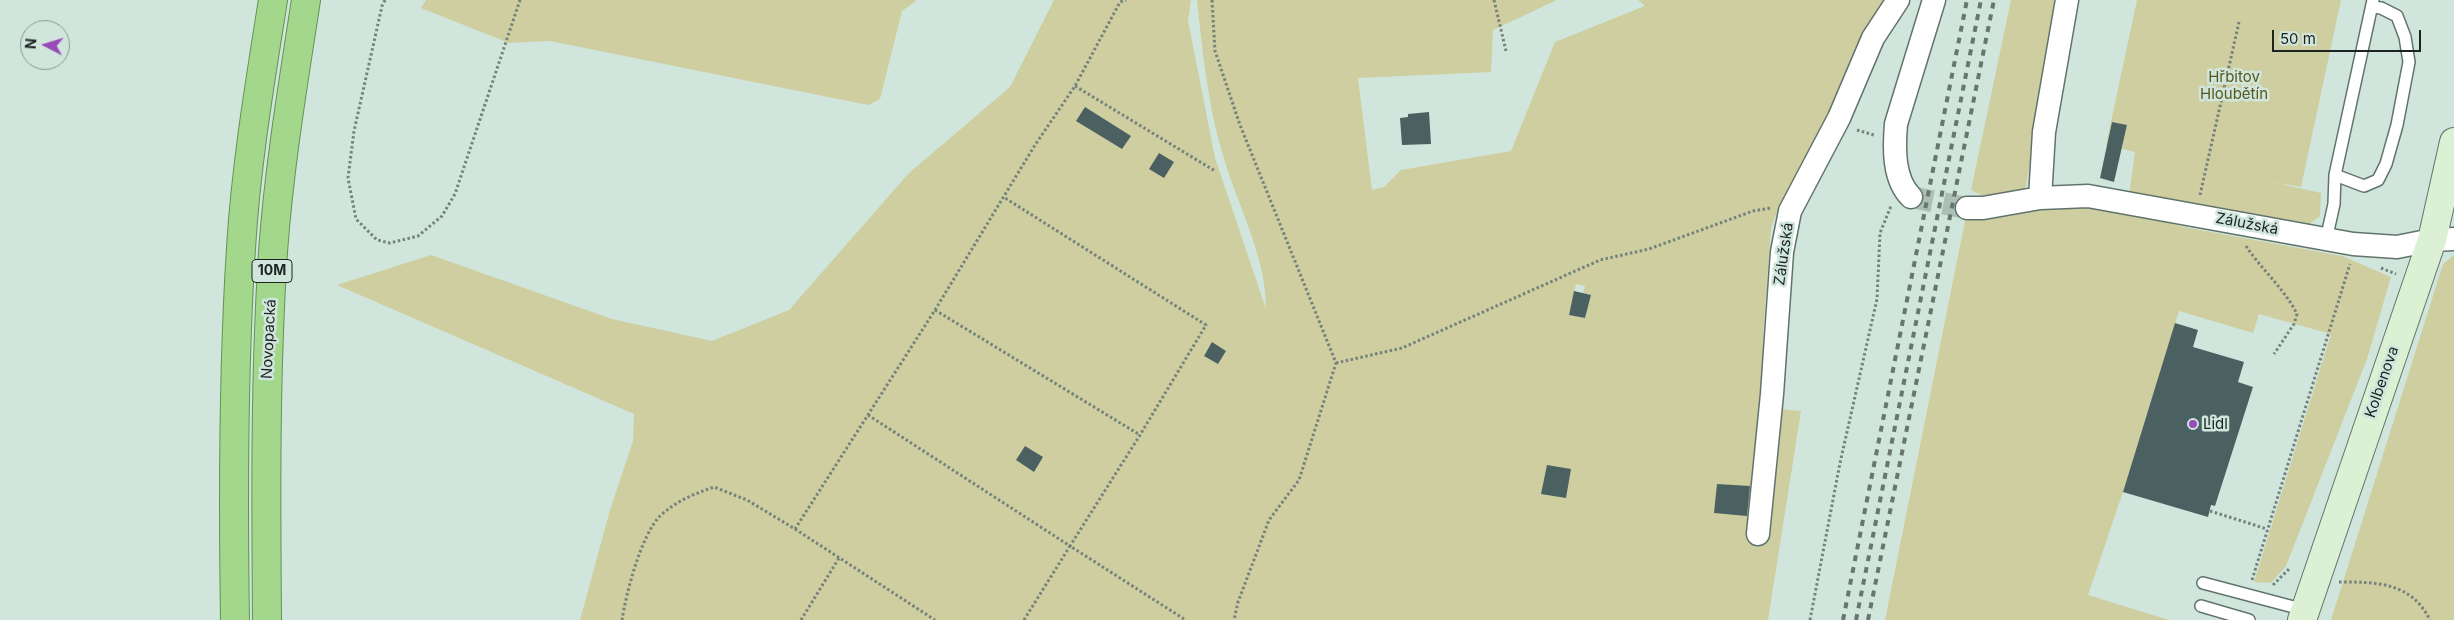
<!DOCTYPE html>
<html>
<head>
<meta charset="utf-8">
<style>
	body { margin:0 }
	#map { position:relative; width:2454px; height:620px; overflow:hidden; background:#d0e6dc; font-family:Inter,sans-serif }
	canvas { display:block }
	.north { position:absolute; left:20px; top:20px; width:50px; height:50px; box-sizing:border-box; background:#d0e6dc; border:1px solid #889891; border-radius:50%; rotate:275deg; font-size:14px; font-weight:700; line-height:20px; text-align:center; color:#1c2320 }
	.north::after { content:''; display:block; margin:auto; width:18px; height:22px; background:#9b4ab9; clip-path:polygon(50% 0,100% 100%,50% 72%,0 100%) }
	.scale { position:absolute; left:2272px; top:30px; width:149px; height:22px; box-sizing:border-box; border:2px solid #1c2320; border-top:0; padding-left:6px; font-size:15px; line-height:18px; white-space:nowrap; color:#1c2320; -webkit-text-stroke:4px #d0e6dc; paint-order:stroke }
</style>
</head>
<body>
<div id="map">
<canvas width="2454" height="620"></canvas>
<div class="north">N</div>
<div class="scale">50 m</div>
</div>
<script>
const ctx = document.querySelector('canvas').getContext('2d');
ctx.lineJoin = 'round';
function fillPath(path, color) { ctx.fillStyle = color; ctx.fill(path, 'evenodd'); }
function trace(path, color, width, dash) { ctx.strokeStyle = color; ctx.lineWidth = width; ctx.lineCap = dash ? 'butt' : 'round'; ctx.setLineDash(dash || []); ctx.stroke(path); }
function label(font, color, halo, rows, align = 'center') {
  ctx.font = font + ' Inter,sans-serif'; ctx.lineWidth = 5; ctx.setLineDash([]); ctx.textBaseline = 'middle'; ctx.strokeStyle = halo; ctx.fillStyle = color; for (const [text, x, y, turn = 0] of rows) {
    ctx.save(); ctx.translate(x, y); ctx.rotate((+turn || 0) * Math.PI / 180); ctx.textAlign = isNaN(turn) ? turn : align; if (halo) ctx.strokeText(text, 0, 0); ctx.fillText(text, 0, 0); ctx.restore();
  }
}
fillPath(new Path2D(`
	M426 0H917L902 11 880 99 868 105 550 41 509 43 421 8Z
	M1054 0H1191L1188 20 1215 158 1266 309C1266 257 1240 211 1225 162 1208 109 1203 55 1197 0H1557L1493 30 1491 72 1358 78 1372 190 1384 187 1401 170 1511 151 1555 42 1645 6 1638 0H1898L1796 184 1779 206 1771 228 1763 336 1771 408 1801 411 1768 620H580L610 510 633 441 634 414 337 285 431 255 612 319 712 341 789 310 909 173 1010 87ZM1576 284 1585 286 1583 293 1591 295 1585 318 1569 315Z
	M2011 0H2055L2056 15 2025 191 1987 198 1971 190Z
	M2137 0H2341L2301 187 2272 182 2321 193 2320 216 2306 227 2129 195 2135 152 2106 145ZM2112 122 2127 126 2122 148 2107 145Z
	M2069 201 2115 209 2184 227 2342 256 2391 277 2367 359 2286 566 2271 583 2254 582 2331 334 2259 314 2253 333 2179 311 2123 492 2088 595 2169 620H1885L1965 221 2022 208Z
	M2454 255V620H2331L2443 264Z`), '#cecea0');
fillPath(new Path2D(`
	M1085 107 1131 136 1122 149 1076 121Z
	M1429 112 1431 144 1402 145 1400 118 1408 117V114Z
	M2112 122 2127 125 2114 182 2100 178Z
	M1159 153 1174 162 1164 178 1149 169Z
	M1574 291 1591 295 1585 318 1569 315Z
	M2175 323 2198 330 2193 347 2244 362 2238 382 2253 387 2215 506 2211 505 2208 517 2123 492Z
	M1212 342 1226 351 1218 364 1204 356Z
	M1025 446 1043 457 1034 472 1016 460Z
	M1547 465 1571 469 1566 498 1541 494Z
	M1717 484 1750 486 1747 516 1714 513Z`), '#4b6161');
trace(new Path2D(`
	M1911 197 1967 208`), '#acbfb6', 22, [22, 11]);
const service = new Path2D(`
	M2335 175 2364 186 2378 180 2386 164 2397 125 2409 62 2405 37 2397 16 2381 8 2372 7
	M2326 240 2334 204 2335 175 2373 0
	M2203 583 2305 610
	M2201 606 2249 620`);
const minor = new Path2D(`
	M1911 197C1893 179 1894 148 1896 124L1934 0
	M2040 198 2044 132 2067 0
	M1967 208H1983L2040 198 2088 196 2353 244 2397 247 2432 240 2454 239
	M1758 534 1772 394 1782 252 1790 211 1839 118 1873 38 1898 0`);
const secondary = new Path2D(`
	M2302 620 2432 240 2454 142`);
const trunk = new Path2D(`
	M235 620C233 496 233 372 241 248 246 165 260 82 273 0
	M267 620C266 497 265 375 273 252 279 168 293 84 306 0`);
trace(service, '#61746c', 14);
trace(minor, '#61746c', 25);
trace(secondary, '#61746c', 30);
trace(trunk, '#649253', 30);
trace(new Path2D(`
	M385 0 382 6 354 131 348 178 356 219 377 240 390 243 418 236 442 216 455 194 520 0
	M1212 0 1215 51 1240 125 1336 363 1299 480 1269 520 1238 602 1234 620
	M1494 0 1506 51
	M1075 86 1215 171
	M1857 130 1874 135
	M2200 195 2239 22
	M2246 246C2261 269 2284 288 2297 314L2294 324 2274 354
	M2381 268 2396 274
	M935 310 1140 435
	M1336 363 1402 348 1600 260 1649 249 1753 211 1771 208
	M868 415 1070 546 1140 435 1206 325 1005 198
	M2210 511 2267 529
	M795 529 935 620
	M2252 580 2350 264
	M2339 582C2377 582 2411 582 2430 620
	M2273 585 2290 568
	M622 620C626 594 641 535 660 516 676 501 694 494 714 487L747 500 795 529 935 310 1035 145 1075 86 1120 2 1126 0
	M801 620 839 558
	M1024 620 1070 546 1184 619
	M1810 620 1840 463 1877 299 1880 233 1891 206`), '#73827b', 3, [2.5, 2.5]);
trace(service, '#fff', 11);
trace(minor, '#fff', 22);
trace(secondary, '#dcf0d4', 28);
trace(trunk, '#a2d78c', 28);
trace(new Path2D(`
	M1843 620 1967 0
	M1856 620 1981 0
	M1868 620 1994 0`), '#697670', 4, [6, 6]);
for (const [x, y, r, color] of [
	[2193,424,5,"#9b4ab9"]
]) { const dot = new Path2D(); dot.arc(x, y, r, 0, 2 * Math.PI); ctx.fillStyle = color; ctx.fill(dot); trace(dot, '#d0e6dc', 2); }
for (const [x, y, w] of [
	[272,271,40]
]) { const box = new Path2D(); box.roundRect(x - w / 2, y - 11.5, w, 23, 4); ctx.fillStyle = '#d0e6dc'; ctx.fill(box); trace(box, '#1c2320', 1); }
label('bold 14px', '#1c2320', null, [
	["10M",272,271]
]);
label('15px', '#59571a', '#d0e6dc', [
	["Hřbitov",2234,77],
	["Hloubětín",2234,94]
]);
label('15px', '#1c2320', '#d0e6dc', [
	["Zálužská",2247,224,11],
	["Zálužská",1784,254,-82],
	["Novopacká",269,339,-87],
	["Kolbenova",2382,382,-71]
]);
label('15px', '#1c2320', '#d0e6dc', [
	["Lidl",2203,424]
], 'left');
</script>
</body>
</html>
